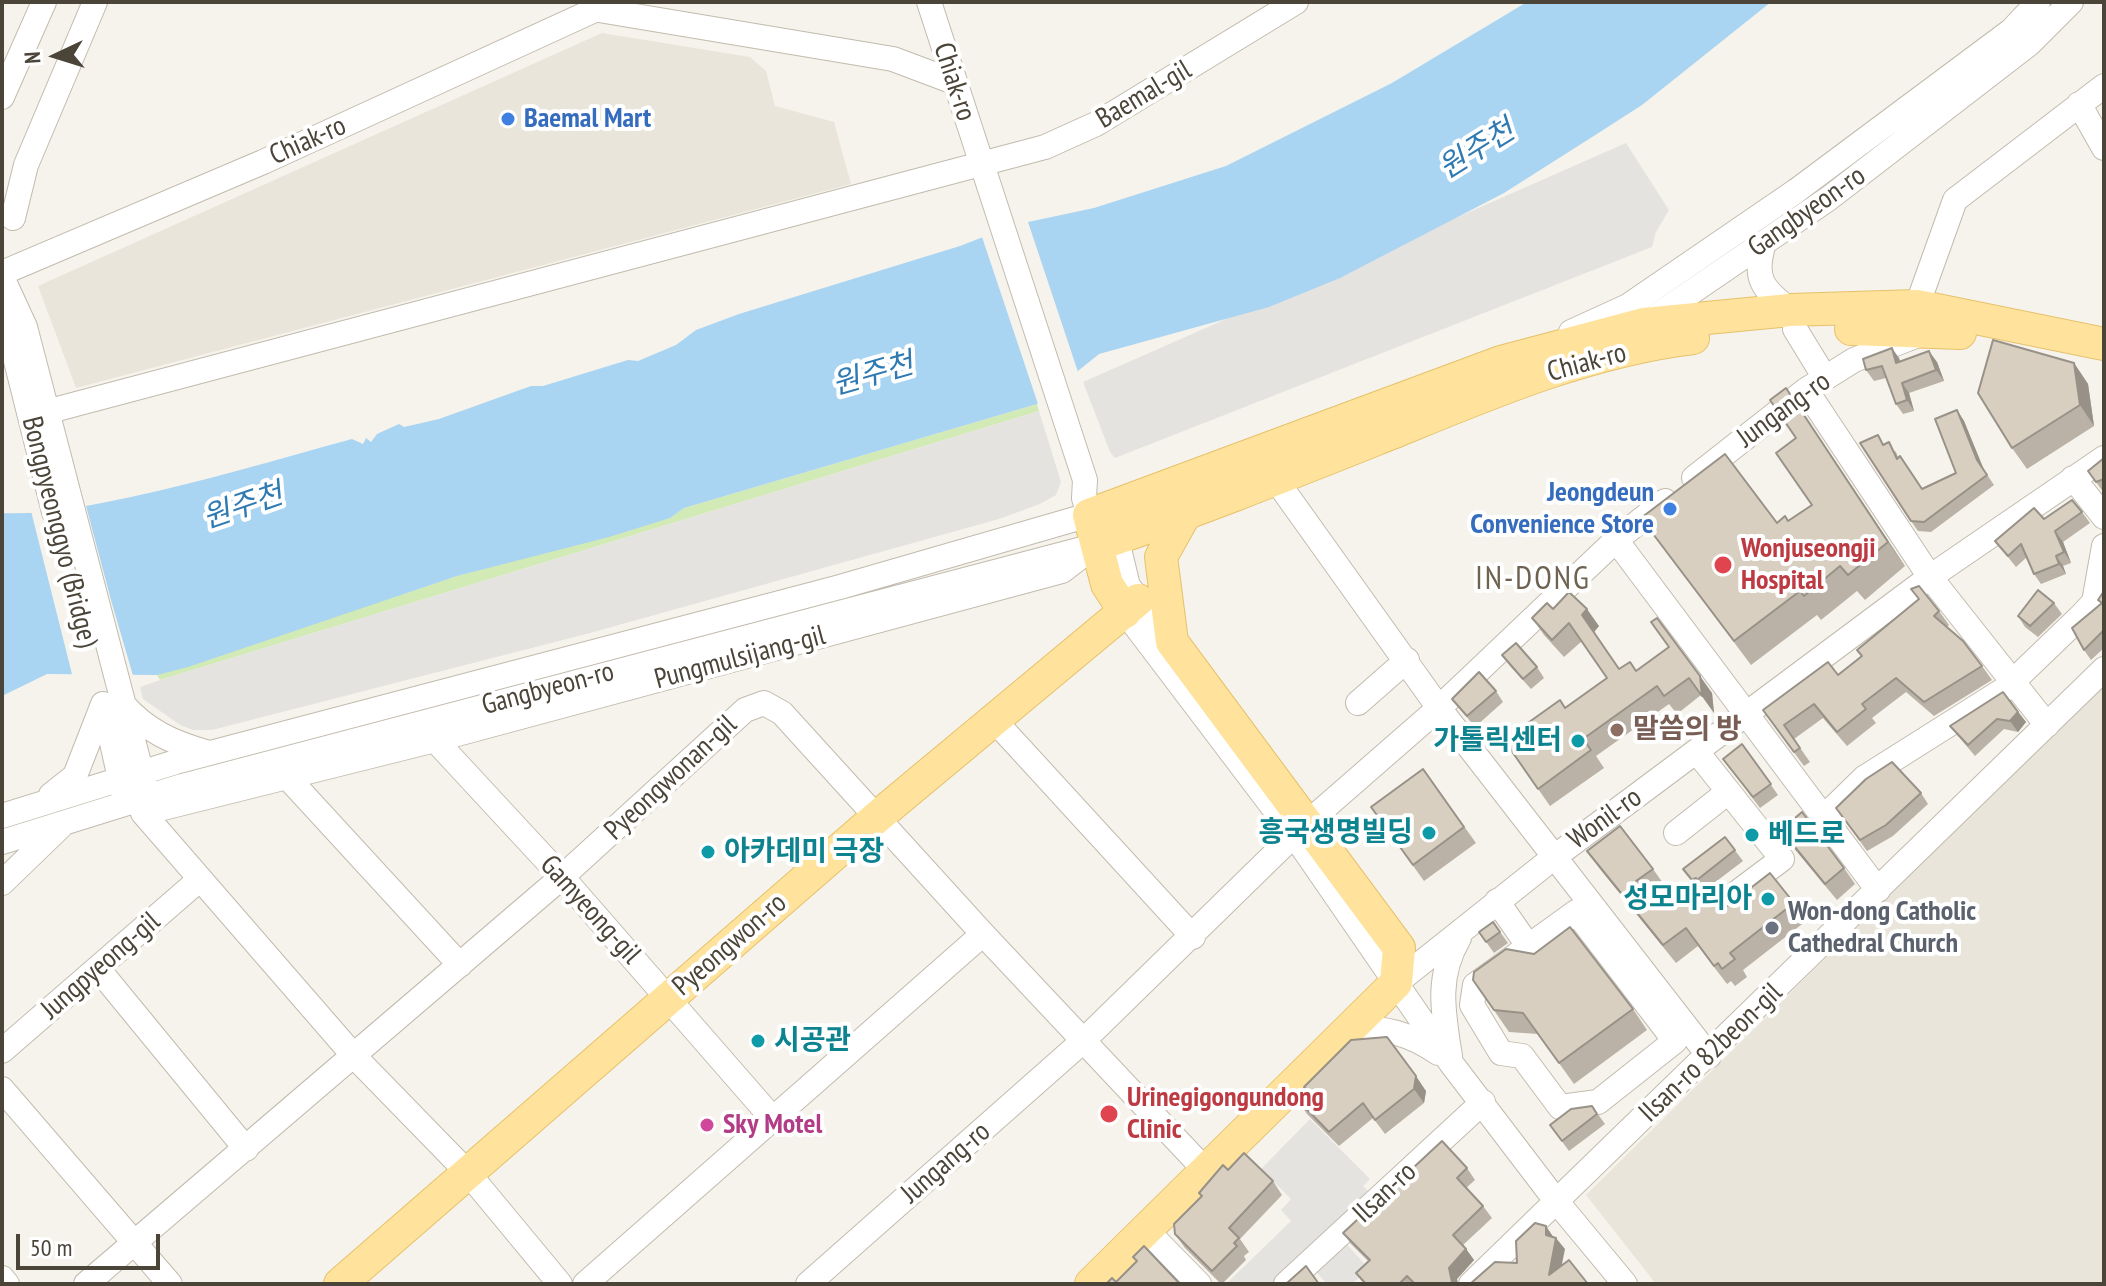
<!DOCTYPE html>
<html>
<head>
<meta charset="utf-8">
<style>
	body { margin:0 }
	#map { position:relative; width:2106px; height:1286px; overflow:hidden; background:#f6f3ec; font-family:"PT Sans Narrow",sans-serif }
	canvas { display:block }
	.frame { position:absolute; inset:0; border:4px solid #4b4439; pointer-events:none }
	.north { position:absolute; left:16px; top:16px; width:80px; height:80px; -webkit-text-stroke:6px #fff; paint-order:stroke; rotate:266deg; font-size:22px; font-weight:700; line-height:32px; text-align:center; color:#4b4439 }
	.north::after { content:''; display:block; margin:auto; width:28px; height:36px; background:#4b4439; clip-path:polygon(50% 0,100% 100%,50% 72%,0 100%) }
	.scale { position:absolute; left:16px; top:1234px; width:144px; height:36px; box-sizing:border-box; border:4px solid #4b4439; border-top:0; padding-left:10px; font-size:24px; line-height:28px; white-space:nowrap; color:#4b4439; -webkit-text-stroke:6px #fff; paint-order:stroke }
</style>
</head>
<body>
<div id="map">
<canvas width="2106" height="1286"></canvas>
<div class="frame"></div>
<div class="north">N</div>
<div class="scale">50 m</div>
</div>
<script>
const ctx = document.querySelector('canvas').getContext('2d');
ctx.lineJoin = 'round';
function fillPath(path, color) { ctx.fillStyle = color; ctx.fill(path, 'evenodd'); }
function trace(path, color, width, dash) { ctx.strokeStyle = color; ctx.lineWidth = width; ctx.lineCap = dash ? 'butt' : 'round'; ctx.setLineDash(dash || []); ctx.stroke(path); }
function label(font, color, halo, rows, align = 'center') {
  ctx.font = font + ' "PT Sans Narrow","Noto Sans KR",sans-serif'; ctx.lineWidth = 8; ctx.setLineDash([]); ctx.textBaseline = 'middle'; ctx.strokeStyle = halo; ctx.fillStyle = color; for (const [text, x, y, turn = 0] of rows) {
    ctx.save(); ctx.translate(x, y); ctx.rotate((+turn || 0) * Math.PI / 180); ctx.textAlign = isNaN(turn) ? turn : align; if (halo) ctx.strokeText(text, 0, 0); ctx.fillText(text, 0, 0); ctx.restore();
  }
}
fillPath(new Path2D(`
	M602 33 750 57 766 71 775 106 834 122 851 184 76 388 38 286Z
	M2104 683V1284H1656L1586 1195Z`), '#eae5da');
fillPath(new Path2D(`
	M1037 404 1039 411 160 680 157 675 457 576 670 518 684 508Z`), '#d2eab5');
fillPath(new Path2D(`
	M1626 143 1669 210 1656 232 1652 247 1115 458 1110 452 1083 382Z
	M1039 411 1061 482 1056 495 1040 504 999 519 590 633 212 730H193L180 725 143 699 140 687 160 680Z
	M1310 1119 1370 1179 1363 1186 1370 1193 1277 1284H1226L1291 1221 1281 1210 1291 1199 1261 1169Z
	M1344 1241 1369 1269 1352 1284H1327L1313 1268Z`), '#e5e3e0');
fillPath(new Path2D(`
	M1527 2H1771L1642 105 1600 132 1504 193 1340 278 1269 307 1099 354 1037 404 684 508 670 518 609 537 457 576 188 667 157 675 47 674 2 696V513C45 515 88 506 131 497 205 481 279 459 352 439L363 444 366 438 371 442 377 434 399 424 404 427 439 419 531 386H543L628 360 638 361 676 345 696 330 739 314 960 246 1014 225 1094 208 1226 166 1392 83Z`), '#a9d4f2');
fillPath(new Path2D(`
	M1027 219 1079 375 1039 407 980 231Z
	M85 502 111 600 134 679 73 678 31 511Z`), '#f6f3ec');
const minor = new Path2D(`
	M593 9 893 59 954 82
	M2 97 44 2
	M2079 104 2104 148
	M13 218 26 165 95 2
	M1764 243C1753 278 1762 289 1790 310
	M2 273 263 162 612 2
	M2 277 25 327 145 786
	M5 303 9 333 54 512
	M1917 306 1955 200 2104 86
	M1649 321 1828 199 2029 44 2071 2
	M1795 329 1825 378
	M1571 332 1628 306 1796 191 2012 30 2038 2
	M1806 390 1930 577 2047 725
	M46 412 1045 147 1096 124 1296 2
	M1694 478 1806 390 1854 360 1918 335
	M2073 478 2104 517
	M1276 480 1439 708 1709 1056
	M1113 524 1128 586 1172 642
	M1616 540 1878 890
	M1125 612 1294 835 1451 1063 1557 1202 1625 1284
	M122 703C146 731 173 743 209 753
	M1358 703 1407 660
	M104 707 123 792
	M994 720 1193 937
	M435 740 562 877 773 1119
	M1697 752 1782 859 1734 895
	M288 778 460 965
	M51 795 75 776 103 704
	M139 801 143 813 354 1056 468 1173 560 1284
	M151 811 435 740 1062 571 1088 551
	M2 816 176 762 840 587 1089 515 1084 498 1085 480 929 2
	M1824 817 1864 778 2005 689 2080 617 2094 602 2104 546
	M1306 824 1439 708 1616 540 1665 501
	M1676 833 1728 792
	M2 842 182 786 1097 545
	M2 883 61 826
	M1497 901 1529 947
	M1576 912 1675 1041 1598 1102 1560 1107 1522 1056 1501 1053 1472 1005 1475 985Z
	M99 970 246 1149
	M1396 983 1553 858 1930 577 2104 458
	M1351 1027C1384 1028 1410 1033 1438 1053
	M2 1051 199 880
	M1450 1056C1443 1012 1436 977 1459 938
	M2 1089 170 1284
	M1145 1229 1199 1284
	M2 1278 7 1284
	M86 1284 562 877 745 710 764 703 782 713 983 934 1205 1170
	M585 1284 983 934
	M808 1284 1083 1041 1294 835
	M1286 1284 1483 1102
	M1471 1284 2104 669`);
const major = new Path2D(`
	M1851 329 1960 333
	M1097 545C1197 511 1294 472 1392 433 1487 394 1590 350 1693 338
	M1125 612 1107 584 1089 515 1501 362 1644 324 1790 310 1917 306 2104 344
	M340 1284 876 818 1138 600
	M1091 1284 1396 983 1399 948 1172 642 1161 557 1184 516`);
trace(minor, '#c2bbae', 26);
trace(major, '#e6c16a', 34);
trace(minor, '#fff', 24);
trace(major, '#ffe39c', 32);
fillPath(new Path2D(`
	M1899 358 1900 362H1937L1944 381 1909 393 1914 411 1903 414 1896 404 1886 378 1874 381 1866 370Z
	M2074 363 2088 384 2094 426 2027 469 2012 448Z
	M1957 410 1964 421 1984 470 1994 485 1931 532 1918 531 1911 521 1885 444 1896 452 1898 457 1922 489 1956 473Z
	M1802 412 1905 566 1865 600 1857 591 1821 620 1817 615 1751 665 1641 518 1777 523 1788 521 1812 505Z
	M2104 458V493L2088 471Z
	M2082 512 2090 523 2063 542 2071 563 2063 566 2066 574 2041 584 2034 574 2027 557 2016 567 1995 541 2044 519Z
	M1911 589 1939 611 1949 625 1947 627 1982 666 1992 680 1934 716 1906 692 1872 718 1876 723 1847 746 1823 718 1794 739 1810 762 1804 766 1773 724 1862 656 1919 600Z
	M2104 591V648L2091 660 2084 650 2101 604 2098 600Z
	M2054 603 2062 614 2038 637 2025 627 2018 616Z
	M1553 609 1599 626 1594 632 1619 669 1636 671 1668 647 1712 693 1714 713 1701 695 1677 714 1669 704 1596 756 1604 768 1550 806 1504 740 1565 708 1607 678 1582 641 1564 657 1544 635 1532 618Z
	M1502 655 1537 667 1544 678 1531 689 1510 666Z
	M1496 691 1503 702 1475 727 1452 699Z
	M2003 692 2026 722 2018 732 2004 729 1975 756 1958 736 1950 726Z
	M1742 744 1778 795 1760 808 1723 759Z
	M1423 769 1476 843 1424 881 1371 807Z
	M1921 793 1928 804 1893 836 1867 851 1836 808Z
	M1781 830 1844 868 1855 884 1837 900 1792 846Z
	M1725 837 1743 861 1705 890 1721 911 1794 903 1806 921 1743 970 1747 977 1735 986 1731 981 1727 984 1698 946 1676 963 1600 869 1587 851 1653 869 1665 886 1649 899 1656 907 1692 881 1683 869Z
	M1493 922 1508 943 1494 953 1479 932Z
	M1473 980 1633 1009 1647 1030 1574 1084 1538 1034 1509 1032Z
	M1351 1040 1426 1091 1424 1103 1385 1134 1373 1118 1339 1146 1307 1114 1297 1099 1306 1090 1304 1087Z
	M1592 1106 1605 1124 1569 1151 1550 1125Z
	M1467 1168 1475 1180 1466 1188 1483 1206 1492 1218 1463 1245 1474 1260 1457 1279 1458 1284H1364L1356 1273 1368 1261 1351 1244 1343 1233Z
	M1228 1170 1273 1181 1282 1195 1240 1239 1249 1252 1244 1256 1246 1260 1222 1284H1221L1185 1248 1175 1234Z`), '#bab2a6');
fillPath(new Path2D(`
	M1892 348 1899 358 1904 374 1896 363Z
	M1929 351 1937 362 1944 381 1936 370Z
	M2074 363 2088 384 2094 426 2080 405Z
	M1902 383 1909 393 1914 411 1907 400Z
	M1786 388 1802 412 1905 566 1888 542Z
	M1957 410 1964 421 1984 470 1977 460Z
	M2055 531 2063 542 2071 563 2064 552Z
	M2056 556 2063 566 2066 574 2059 564Z
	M1587 609 1599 626 1594 632 1582 615Z
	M1700 676 1712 693 1714 713 1702 696Z
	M2018 712 2026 722 2018 732 2010 721Z
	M1416 1076 1426 1091 1424 1103 1414 1089Z
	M1546 1226 1554 1238 1546 1235Z
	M1556 1238 1565 1249 1558 1284 1549 1275Z
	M1466 1249 1474 1260 1457 1279 1458 1284 1452 1282 1449 1268Z`), '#979187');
const building = new Path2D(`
	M1993 340 2074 363 2080 405 2012 448 1978 393Z
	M1892 348 1896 363 1929 351 1936 370 1902 383 1907 400 1896 404 1882 366 1866 370 1863 359Z
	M1786 388 1888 542 1848 575 1840 566 1804 596 1800 591 1734 641 1641 518 1725 454 1777 523 1785 516 1788 521 1812 505 1776 453 1796 438 1770 400Z
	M1957 410 1977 460 1987 475 1924 522 1911 521 1860 443 1878 435 1883 445 1889 442 1897 459 1900 456 1922 489 1956 473 1935 419Z
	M2104 458V479L2096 482 2088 471Z
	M2072 500 2082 512 2055 531 2064 552 2056 556 2059 564 2034 574 2021 544 2008 556 1995 541 2034 508 2044 519Z
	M1919 586 1939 611 1934 616 1963 641 1982 666 1924 702 1896 678 1862 704 1866 709 1837 732 1814 704 1784 725 1800 748 1794 752 1763 710 1828 662 1838 675 1862 656 1857 650 1919 599 1911 589Z
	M2038 590 2054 603 2030 626 2018 616Z
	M2104 591V630L2084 650 2072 628 2102 603 2098 600Z
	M1569 592 1587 609 1582 615 1619 669 1630 662 1636 671 1669 647 1651 622 1657 618 1700 676 1702 696 1689 678 1664 696 1657 686 1583 739 1591 750 1538 789 1504 740 1560 700 1565 708 1607 678 1569 623 1552 640 1532 618 1547 603 1553 609Z
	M1516 643 1537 667 1523 679 1502 655Z
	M1479 672 1496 691 1467 716 1452 699Z
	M2003 692 2018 712 2010 721 1997 719 1968 745 1950 726Z
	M1742 744 1771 784 1753 797 1723 759Z
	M1892 762 1921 793 1886 825 1860 840 1836 808 1866 779Z
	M1423 769 1464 827 1413 865 1371 807Z
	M1802 812 1844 868 1825 884 1781 830Z
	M1620 826 1653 869 1636 881 1656 907 1696 878 1721 911 1770 873 1794 903 1730 953 1735 959 1722 969 1718 963 1714 966 1686 928 1663 945 1587 851Z
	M1725 837 1735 850 1697 880 1696 878 1692 880 1683 869Z
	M1493 922 1500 932 1486 942 1479 932Z
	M1570 927 1633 1009 1559 1063 1523 1013 1494 1010 1473 980 1474 972 1506 949 1534 954Z
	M1387 1037 1416 1076 1414 1089 1375 1120 1363 1103 1329 1132 1297 1099 1307 1090 1304 1087 1351 1040Z
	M1592 1106 1597 1114 1562 1141 1550 1125 1571 1109Z
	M1442 1141 1467 1168 1457 1178 1483 1206 1453 1235 1466 1249 1449 1268 1452 1282 1458 1284H1415L1407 1276 1399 1284H1366L1356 1273 1370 1260 1343 1233Z
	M1244 1153 1273 1181 1229 1228 1239 1238 1234 1243 1237 1246 1212 1271 1175 1234 1174 1224 1202 1196 1199 1193 1223 1165 1228 1170Z
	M1535 1223 1546 1226V1235L1556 1238 1549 1275 1569 1260 1588 1284H1470L1495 1262 1517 1263 1516 1241Z
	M1144 1246 1180 1284H1106L1112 1278 1116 1282 1137 1261 1133 1257Z
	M1306 1266 1319 1284H1282L1287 1283Z`);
fillPath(building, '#d8cfc1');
trace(building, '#979187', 2);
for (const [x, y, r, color] of [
	[508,119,8,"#3f7fe0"],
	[1670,509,8,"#3f7fe0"],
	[1723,565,10,"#e0444e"],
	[1617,730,8,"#8d6e63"],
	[1578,741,8,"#0f9aa8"],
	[1429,833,8,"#0f9aa8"],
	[1752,835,8,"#0f9aa8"],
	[708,852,8,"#0f9aa8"],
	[1768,899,8,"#0f9aa8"],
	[1772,928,8,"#6b7280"],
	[758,1041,8,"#0f9aa8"],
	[1109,1114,10,"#e0444e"],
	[707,1125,8,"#d1479c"]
]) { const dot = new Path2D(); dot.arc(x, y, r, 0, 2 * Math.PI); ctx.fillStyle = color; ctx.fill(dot); trace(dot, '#fff', 3); }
label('28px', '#4b4439', '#fff', [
	["Chiak-ro",954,82,72],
	["Baemal-gil",1144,95,-31],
	["Chiak-ro",308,141,-24],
	["Gangbyeon-ro",1807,212,-35],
	["Chiak-ro",1587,363,-15],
	["Jungang-ro",1784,410,-36],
	["Bongpyeonggyo (Bridge)",59,532,76],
	["Pungmulsijang-gil",740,658,-15],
	["Gangbyeon-ro",548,689,-15],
	["Pyeongwonan-gil",671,778,-43],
	["Wonil-ro",1605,819,-36],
	["Gamyeong-gil",590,910,48],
	["Pyeongwon-ro",730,945,-41],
	["Jungpyeong-gil",101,966,-41],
	["Ilsan-ro 82beon-gil",1711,1053,-44],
	["Jungang-ro",946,1163,-41],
	["Ilsan-ro",1385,1193,-43]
]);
label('bold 28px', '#366cbe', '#fff', [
	["Baemal Mart",524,119],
	["Jeongdeun",1654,493,"right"],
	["Convenience Store",1654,525,"right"]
], 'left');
label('bold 28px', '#be3a42', '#fff', [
	["Wonjuseongji",1741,549],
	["Hospital",1741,581],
	["Urinegigongundong",1127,1098],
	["Clinic",1127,1130]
], 'left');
label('bold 28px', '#785e54', '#fff', [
	["말씀의 방",1633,730]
], 'left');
label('bold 28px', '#0d838f', '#fff', [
	["가톨릭센터",1562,741],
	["흥국생명빌딩",1413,833],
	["베드로",1768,835,"left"],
	["아카데미 극장",724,852,"left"],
	["성모마리아",1752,899],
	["시공관",774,1041,"left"]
], 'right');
label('bold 28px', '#5b616d', '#fff', [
	["Won-dong Catholic",1788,912],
	["Cathedral Church",1788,944]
], 'left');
label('bold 28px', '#b23c85', '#fff', [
	["Sky Motel",723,1125]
], 'left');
label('italic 30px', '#2e7ab2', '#fff', [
	["원주천",1477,150,-32],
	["원주천",873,375,-16],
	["원주천",243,507,-19]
]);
ctx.letterSpacing = '2px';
label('32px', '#6e6250', '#fff', [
	["IN-DONG",1533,580]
]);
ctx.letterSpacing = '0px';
</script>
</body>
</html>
